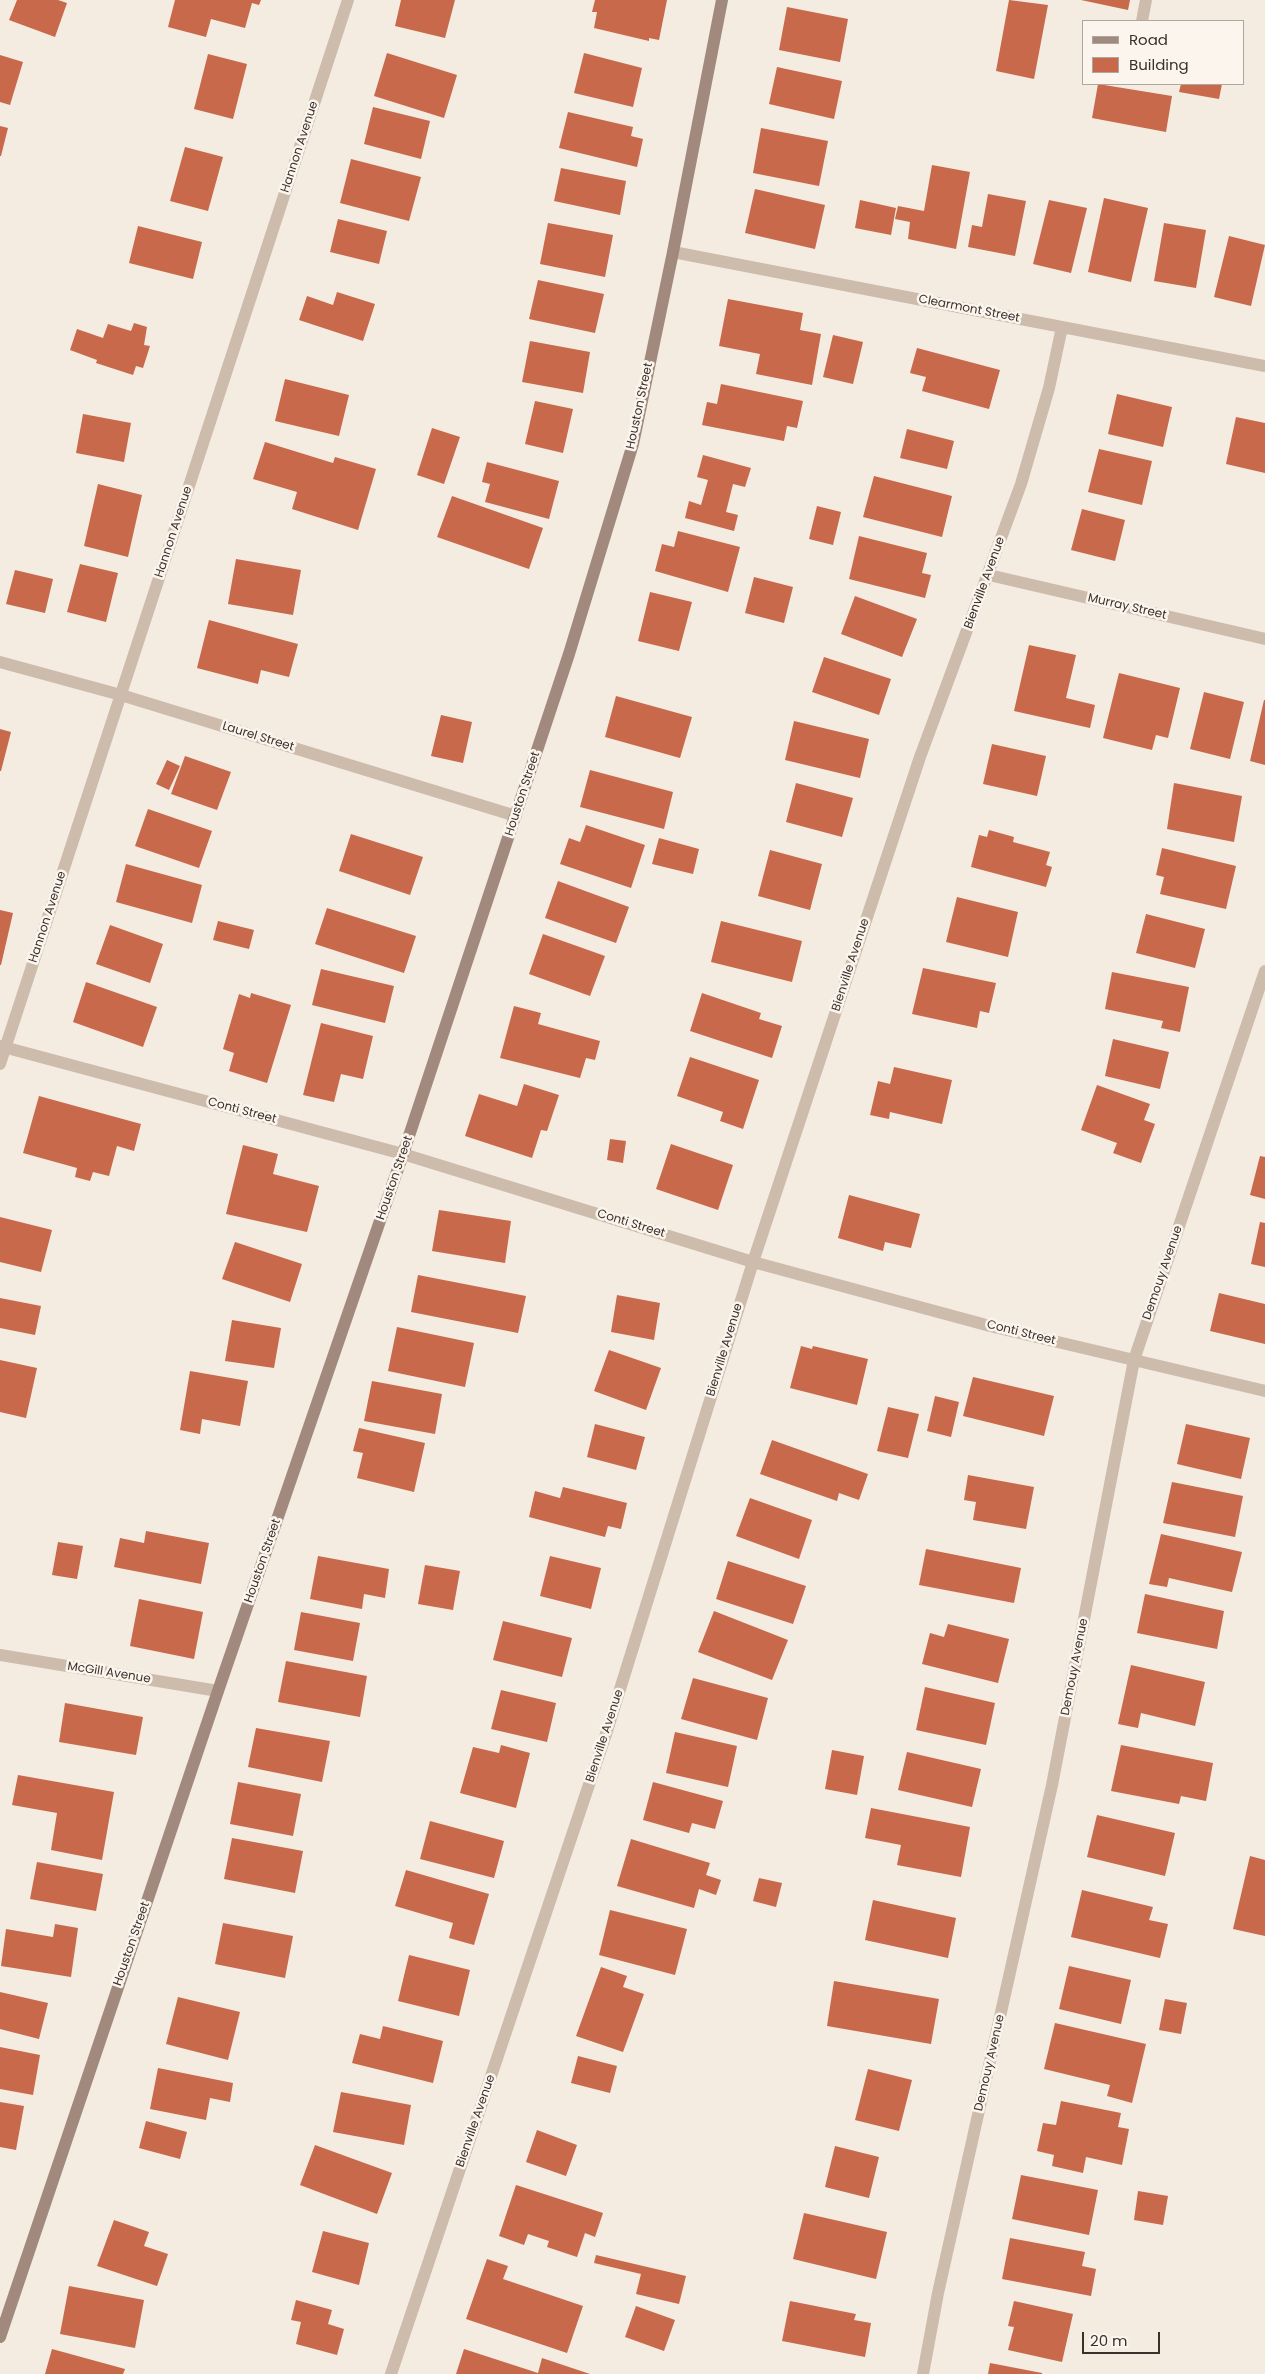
<!DOCTYPE html>
<html>
<head>
<meta charset="utf-8">
<style>
	body { margin:0 }
	#map { position:relative; width:1265px; height:2374px; overflow:hidden; background:#f4ebe1; font-family:Poppins,sans-serif }
	canvas { display:block }
	.legend { position:absolute; left:1082px; top:20px; width:162px; height:65px; box-sizing:border-box; background:#fbf5ee; border:1px solid #aea6a0; margin:0; padding:6px 9px; list-style:none; font-size:15px; color:#3b302b }
	.legend li { display:flex; align-items:center; gap:10px; height:25px }
	.legend b { width:25px; border:1px solid #aea6a0 }
	.scale { position:absolute; left:1082px; top:2332px; width:78px; height:22px; box-sizing:border-box; border:2px solid #3b302b; border-top:0; padding-left:6px; font-size:15px; line-height:18px; white-space:nowrap; color:#3b302b; -webkit-text-stroke:4px #fbf5ee; paint-order:stroke }
</style>
</head>
<body>
<div id="map">
<canvas width="1265" height="2374"></canvas>
<ul class="legend">
<li><b style="height:6px;background:#a18a7d"></b>Road</li>
<li><b style="height:14px;background:#c8694b"></b>Building</li>
</ul>
<div class="scale">20 m</div>
</div>
<script>
const ctx = document.querySelector('canvas').getContext('2d');
ctx.lineJoin = 'round';
function fillPath(path, color) { ctx.fillStyle = color; ctx.fill(path, 'evenodd'); }
function trace(path, color, width, dash) { ctx.strokeStyle = color; ctx.lineWidth = width; ctx.lineCap = dash ? 'butt' : 'round'; ctx.setLineDash(dash || []); ctx.stroke(path); }
function label(font, color, halo, rows, align = 'center') {
  ctx.font = font + ' Poppins,sans-serif'; ctx.lineWidth = 5; ctx.setLineDash([]); ctx.textBaseline = 'middle'; ctx.strokeStyle = halo; ctx.fillStyle = color; for (const [text, x, y, turn = 0] of rows) {
    ctx.save(); ctx.translate(x, y); ctx.rotate((+turn || 0) * Math.PI / 180); ctx.textAlign = isNaN(turn) ? turn : align; if (halo) ctx.strokeText(text, 0, 0); ctx.fillText(text, 0, 0); ctx.restore();
  }
}
fillPath(new Path2D(`
	M17 0H58L67 3 55 37 9 20Z
	M175 0H261L259 5 252 3 245 28 211 19 206 37 168 27Z
	M401 0H455L445 38 395 26Z
	M595 0H667L659 40 649 38V41L594 28 597 12H592Z
	M1009 0 1048 5 1034 79 996 71Z
	M1081 0H1130L1128 10Z
	M787 7 848 19 840 62 779 50Z
	M387 53 457 75 444 118 374 96Z
	M584 53 642 68 633 107 574 93Z
	M208 54 247 64 233 119 194 109Z
	M0 55 23 62 10 105 0 102Z
	M777 67 842 81 834 119 769 104Z
	M1098 84 1172 96 1166 132 1092 118Z
	M1181 84H1222L1219 99 1179 92Z
	M373 107 430 121 421 159 364 144Z
	M568 112 633 127 631 136 643 139 637 167 559 148Z
	M0 126 8 128 1 156H0Z
	M761 128 828 141 819 186 753 173Z
	M185 147 223 157 208 211 170 201Z
	M351 159 421 177 409 221 340 203Z
	M932 165 970 172 956 249 908 239 910 222 895 219 898 206 924 211Z
	M561 168 626 181 620 215 554 201Z
	M755 189 825 205 815 249 745 233Z
	M988 194 1026 201 1015 256 968 247 972 225 982 227Z
	M1104 198 1148 208 1131 282 1088 272Z
	M860 200 896 208 891 235 855 228Z
	M1049 200 1087 208 1071 273 1033 264Z
	M338 219 387 231 379 264 330 252Z
	M548 223 613 235 605 277 540 264Z
	M1164 223 1206 230 1196 288 1154 281Z
	M138 226 202 242 193 279 129 263Z
	M1229 236 1265 245 1251 306 1214 297Z
	M538 280 604 294 595 333 529 319Z
	M337 292 375 304 363 341 299 320 307 296 333 305Z
	M728 299 803 313 800 330 821 334 812 385 756 374 760 354 719 346Z
	M134 323 147 327 144 345 150 346 143 368 136 366 133 375 96 363 97 360 70 350 77 329 103 338 108 324 131 331Z
	M833 335 863 342 853 384 823 377Z
	M530 341 590 352 583 393 522 382Z
	M917 348 1000 370 989 409 922 391 926 377 910 373Z
	M285 379 349 395 339 436 275 421Z
	M721 384 803 401 797 428 787 426 784 441 702 425 707 402 717 404Z
	M1117 394 1172 407 1163 447 1108 434Z
	M535 401 573 409 563 453 525 444Z
	M83 414 131 423 124 462 76 453Z
	M1236 417 1265 423V473L1226 464Z
	M432 428 460 437 444 484 417 475Z
	M907 429 954 441 947 469 900 458Z
	M265 442 333 463 335 457 376 469 358 530 292 509 297 492 253 479Z
	M1099 449 1152 461 1142 505 1088 492Z
	M703 455 751 468 745 487 733 484 726 512 738 515 734 531 685 518 689 501 701 505 708 480 697 477Z
	M487 462 559 481 549 519 485 502 490 484 482 482Z
	M874 476 952 496 942 537 863 517Z
	M98 484 142 495 128 557 84 546Z
	M452 496 543 528 529 569 437 537Z
	M817 506 841 512 833 545 809 539Z
	M1082 509 1125 520 1115 561 1071 550Z
	M678 531 740 547 728 592 655 571 662 544 674 547Z
	M859 536 927 553 922 573 931 575 925 598 849 579Z
	M236 559 301 570 293 615 228 604Z
	M80 564 118 573 106 622 67 612Z
	M15 570 53 579 45 613 6 604Z
	M754 577 793 587 784 623 745 613Z
	M650 592 692 602 679 651 638 641Z
	M855 596 917 619 902 657 841 634Z
	M209 620 298 644 289 677 261 670 258 684 197 668Z
	M1029 645 1076 655 1066 698 1095 705 1090 728 1014 711Z
	M824 657 891 679 879 715 812 692Z
	M1119 673 1180 688 1168 738 1156 735 1152 750 1103 738Z
	M1204 692 1244 702 1230 759 1190 749Z
	M616 696 692 717 680 758 605 737Z
	M1264 700H1265V765L1250 761Z
	M441 715 472 722 463 763 431 756Z
	M794 721 869 739 860 778 785 760Z
	M0 729 11 732 1 771H0Z
	M992 744 1046 756 1037 796 983 784Z
	M185 756 231 772 217 810 171 794Z
	M167 760 180 766 169 790 156 784Z
	M590 770 673 792 664 829 580 807Z
	M796 783 853 798 842 837 786 822Z
	M1174 783 1242 796 1234 842 1167 829Z
	M148 809 212 831 199 868 135 846Z
	M586 825 645 845 631 888 560 864 569 838 580 842Z
	M989 830 1014 837 1013 842 1050 852 1046 865 1052 867 1046 887 971 867 979 835 987 837Z
	M351 834 423 857 410 895 339 871Z
	M659 838 699 849 693 874 652 864Z
	M1162 848 1236 866 1226 909 1160 894 1164 877 1156 875Z
	M770 850 822 864 810 910 758 896Z
	M126 864 202 885 192 923 116 902Z
	M558 881 629 907 616 943 545 918Z
	M957 897 1018 912 1008 957 946 942Z
	M327 908 416 936 404 973 315 944Z
	M0 910 13 913 1 965H0Z
	M1146 914 1205 929 1195 968 1136 953Z
	M218 921 254 930 249 949 213 940Z
	M721 921 802 941 792 982 711 962Z
	M110 925 163 944 150 983 96 964Z
	M543 934 605 956 590 996 529 974Z
	M923 968 996 983 989 1013 980 1011 977 1028 912 1014Z
	M321 969 394 986 385 1023 312 1005Z
	M1112 972 1189 987 1180 1032 1161 1028 1163 1021 1105 1009Z
	M86 982 157 1007 143 1047 73 1022Z
	M251 993 291 1005 267 1083 229 1071 234 1053 223 1049 239 994 250 998Z
	M702 993 761 1013 759 1019 782 1026 772 1058 690 1031Z
	M514 1006 541 1013 538 1024 600 1041 595 1060 586 1058 580 1078 500 1058Z
	M321 1023 373 1036 363 1079 341 1074 334 1102 303 1095Z
	M1113 1039 1169 1052 1160 1089 1105 1076Z
	M690 1057 759 1080 743 1129 720 1121 723 1112 677 1096Z
	M894 1067 952 1080 942 1124 890 1112 889 1119 870 1115 878 1081 890 1084Z
	M524 1084 559 1095 547 1131 541 1130 532 1158 465 1136 479 1094 517 1106Z
	M1097 1085 1150 1104 1144 1120 1155 1124 1141 1163 1113 1153 1117 1143 1081 1130Z
	M39 1096 141 1124 134 1151 117 1146 109 1176 93 1172 90 1181 75 1177 77 1168 23 1153Z
	M610 1139 626 1141 623 1163 607 1160Z
	M671 1144 733 1165 718 1210 656 1189Z
	M243 1145 278 1154 273 1174 319 1186 307 1232 226 1214Z
	M1260 1156 1265 1157V1199L1250 1195Z
	M849 1195 920 1214 911 1248 885 1242 883 1251 838 1238Z
	M439 1210 511 1221 505 1263 432 1251Z
	M0 1217 52 1230 41 1272 0 1262Z
	M1260 1222 1265 1223V1267L1251 1264Z
	M235 1242 302 1264 290 1302 222 1279Z
	M418 1275 526 1296 518 1333 411 1312Z
	M1219 1293 1265 1304V1344L1210 1331Z
	M617 1295 660 1303 654 1340 611 1332Z
	M0 1298 41 1306 35 1335 0 1328Z
	M232 1320 281 1328 274 1368 225 1361Z
	M397 1327 474 1343 465 1387 388 1371Z
	M801 1346 812 1349 813 1346 868 1359 857 1405 790 1388Z
	M609 1350 661 1368 646 1410 594 1391Z
	M0 1360 37 1368 26 1418 0 1412Z
	M190 1371 248 1381 240 1426 202 1419 200 1434 180 1430Z
	M973 1377 1054 1396 1044 1436 963 1416Z
	M372 1381 442 1394 435 1434 364 1421Z
	M935 1396 959 1402 951 1437 927 1431Z
	M888 1407 919 1414 908 1458 877 1451Z
	M595 1424 645 1437 636 1470 587 1457Z
	M1186 1424 1250 1438 1241 1479 1177 1464Z
	M359 1428 425 1443 414 1492 357 1478 363 1453 353 1451Z
	M772 1440 868 1474 859 1500 839 1493 837 1501 760 1474Z
	M968 1475 1034 1487 1026 1529 973 1520 976 1502 964 1500Z
	M1172 1482 1243 1496 1235 1537 1163 1523Z
	M563 1487 627 1503 621 1529 608 1526 605 1537 529 1517 535 1491 560 1498Z
	M750 1498 812 1520 799 1559 736 1536Z
	M146 1531 209 1543 201 1584 114 1567 120 1538 144 1543Z
	M1161 1534 1242 1552 1232 1592 1169 1578 1167 1587 1149 1584Z
	M58 1542 83 1546 77 1579 52 1575Z
	M926 1549 1021 1568 1014 1603 919 1585Z
	M318 1556 389 1569 385 1598 364 1594 362 1609 310 1599Z
	M550 1556 601 1568 591 1609 540 1596Z
	M728 1561 806 1586 793 1624 716 1599Z
	M425 1565 460 1571 453 1610 418 1604Z
	M1145 1594 1224 1611 1217 1649 1137 1633Z
	M139 1599 203 1612 194 1659 130 1646Z
	M714 1611 788 1640 772 1680 698 1652Z
	M301 1612 360 1623 353 1661 294 1650Z
	M503 1621 572 1638 562 1677 493 1660Z
	M948 1624 1009 1639 998 1683 922 1664 930 1633 944 1637Z
	M286 1661 367 1676 360 1717 278 1702Z
	M1131 1665 1205 1682 1195 1726 1141 1713 1138 1728 1118 1724Z
	M693 1678 768 1698 757 1740 681 1719Z
	M925 1687 995 1703 986 1745 916 1730Z
	M501 1690 556 1703 547 1742 491 1729Z
	M65 1703 143 1717 136 1755 59 1742Z
	M256 1728 330 1741 322 1782 248 1767Z
	M675 1732 737 1746 728 1787 666 1773Z
	M501 1745 530 1753 516 1808 460 1793 473 1747 499 1753Z
	M1121 1745 1213 1763 1206 1801 1181 1796 1179 1804 1111 1791Z
	M832 1750 864 1756 857 1795 825 1789Z
	M907 1752 981 1769 972 1807 898 1790Z
	M18 1775 114 1792 102 1860 51 1850 57 1813 12 1805Z
	M238 1782 301 1794 293 1836 230 1824Z
	M653 1782 723 1801 715 1829 692 1823 689 1833 643 1820Z
	M871 1808 970 1827 961 1877 897 1865 901 1845 865 1838Z
	M1097 1815 1175 1833 1165 1876 1087 1857Z
	M430 1821 504 1841 494 1878 420 1859Z
	M232 1838 303 1851 295 1893 224 1879Z
	M631 1839 710 1863 706 1875 721 1880 716 1895 699 1889 694 1908 617 1886Z
	M1250 1856 1265 1860V1936L1233 1929Z
	M37 1862 103 1874 96 1911 30 1899Z
	M406 1870 489 1894 474 1945 449 1938 453 1923 395 1906Z
	M759 1878 782 1883 776 1907 753 1901Z
	M1082 1890 1153 1907 1149 1920 1168 1924 1160 1958 1071 1937Z
	M873 1900 956 1918 948 1958 865 1940Z
	M610 1910 687 1929 675 1975 599 1955Z
	M223 1923 293 1936 285 1978 215 1964Z
	M55 1924 78 1928 71 1977 1 1966 6 1929 53 1937Z
	M409 1955 470 1970 459 2016 398 2001Z
	M1069 1966 1131 1980 1121 2024 1059 2009Z
	M601 1967 627 1976 623 1987 644 1994 623 2052 576 2036Z
	M834 1981 939 1999 931 2044 827 2026Z
	M0 1992 48 2003 39 2039 0 2029Z
	M178 1997 240 2012 228 2060 166 2044Z
	M1165 1999 1187 2003 1181 2034 1159 2030Z
	M1055 2023 1146 2044 1132 2103 1107 2096 1110 2085 1044 2069Z
	M383 2026 443 2041 433 2083 352 2063 360 2034 380 2039Z
	M0 2047 40 2055 33 2095 0 2089Z
	M578 2056 617 2066 610 2093 571 2083Z
	M158 2068 233 2083 230 2102 210 2098 206 2120 150 2109Z
	M868 2069 912 2080 899 2131 855 2120Z
	M341 2092 411 2105 404 2145 333 2132Z
	M1061 2101 1121 2113 1118 2127 1129 2129 1122 2165 1086 2157 1083 2173 1052 2166 1054 2155 1037 2151 1043 2123 1056 2125Z
	M0 2102 24 2106 16 2150 0 2147Z
	M146 2121 187 2132 180 2159 139 2148Z
	M537 2130 577 2145 566 2176 526 2162Z
	M315 2145 392 2173 377 2214 300 2185Z
	M835 2146 879 2157 869 2198 825 2187Z
	M1021 2175 1098 2190 1089 2235 1012 2219Z
	M516 2185 603 2213 595 2237 585 2233 577 2257 547 2247 549 2241 528 2234 524 2245 499 2236Z
	M1138 2191 1168 2196 1163 2225 1134 2220Z
	M804 2213 887 2232 876 2279 793 2259Z
	M114 2220 149 2232 144 2246 168 2254 157 2286 97 2266Z
	M323 2231 369 2243 359 2285 312 2272Z
	M1010 2238 1085 2252 1082 2266 1096 2269 1091 2296 1002 2279Z
	M596 2255 686 2276 679 2304 636 2294 641 2274 594 2263Z
	M487 2259 508 2266 503 2279 583 2306 567 2353 466 2319Z
	M69 2286 144 2300 135 2348 60 2334Z
	M296 2300 332 2310 328 2324 344 2329 337 2355 296 2344 301 2322 291 2320Z
	M790 2301 856 2314 854 2320 871 2323 865 2357 782 2341Z
	M1014 2301 1073 2314 1062 2362 1008 2350 1014 2327 1008 2326Z
	M636 2306 675 2320 664 2351 625 2337Z
	M52 2349 125 2369 123 2374H45Z
	M464 2349 538 2373 542 2358 590 2374H456Z
	M990 2363 1042 2373V2374H988Z`), '#c8694b');
trace(new Path2D(`
	M1142 21 1146 0
	M673 252 1265 366
	M989 575 1265 639
	M0 662 121 695 516 816
	M0 1046 403 1154 753 1262 990 1326 1265 1391
	M0 1064 348 0
	M0 1655 218 1691
	M391 2374 607 1731 753 1262 920 757 1021 484 1049 388 1062 327
	M923 2374 938 2293 1052 1785 1134 1360 1265 971`), '#cdbbac', 12);
trace(new Path2D(`
	M0 2337 218 1691 403 1154 569 654 633 444 673 252 722 0`), '#a18a7d', 12);
label('12px', '#3b302b', '#fbf5ee', [
	["Hannon Avenue",300,147,-72],
	["Clearmont Street",969,309,11],
	["Houston Street",640,406,-78],
	["Hannon Avenue",174,532,-72],
	["Bienville Avenue",985,583,-70],
	["Murray Street",1127,607,13],
	["Laurel Street",258,737,17],
	["Houston Street",523,794,-72],
	["Hannon Avenue",48,917,-72],
	["Bienville Avenue",851,965,-72],
	["Conti Street",242,1111,15],
	["Houston Street",395,1178,-71],
	["Conti Street",631,1224,17],
	["Demouy Avenue",1163,1273,-71],
	["Conti Street",1021,1333,14],
	["Bienville Avenue",725,1350,-73],
	["Houston Street",263,1561,-71],
	["Demouy Avenue",1075,1667,-79],
	["McGill Avenue",109,1673,9],
	["Bienville Avenue",605,1736,-72],
	["Houston Street",132,1944,-71],
	["Demouy Avenue",990,2063,-77],
	["Bienville Avenue",476,2121,-71]
]);
</script>
</body>
</html>
